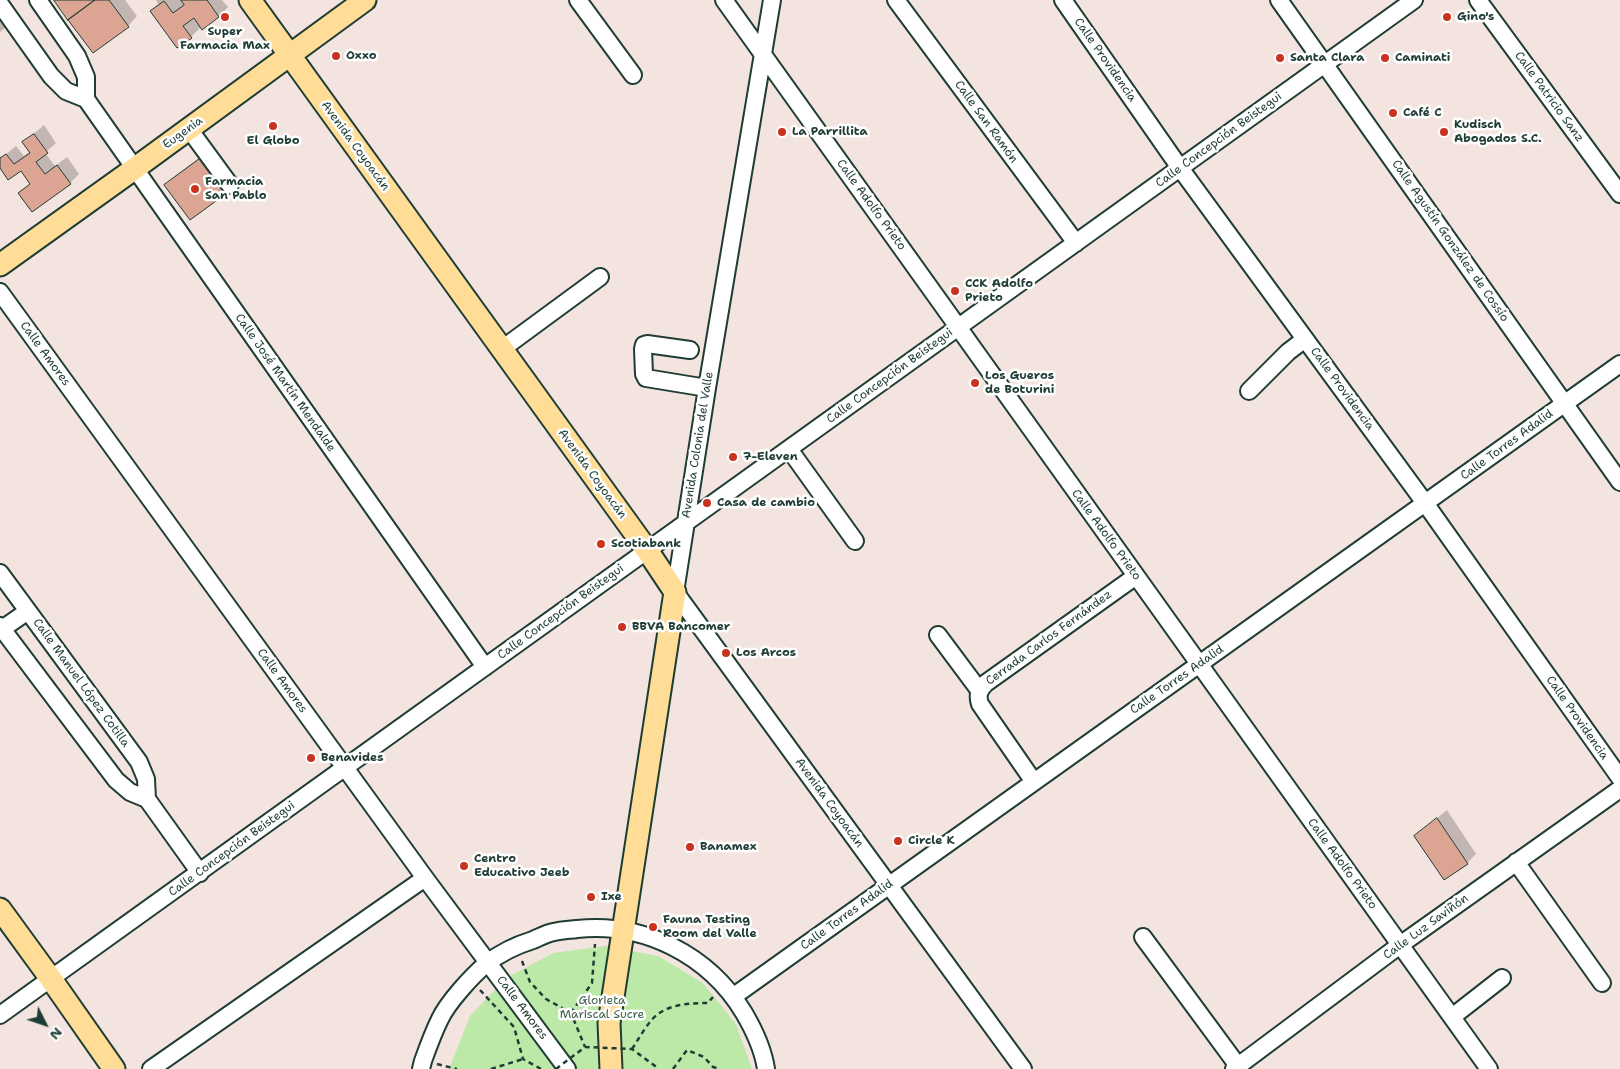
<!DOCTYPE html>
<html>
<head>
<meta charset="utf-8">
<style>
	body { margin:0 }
	#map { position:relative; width:1620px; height:1069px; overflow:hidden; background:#f4e4df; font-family:"Shantell Sans",sans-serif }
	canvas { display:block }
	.north { position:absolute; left:20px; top:999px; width:50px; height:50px; -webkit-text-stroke:4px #fff; paint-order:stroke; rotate:131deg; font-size:14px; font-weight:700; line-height:20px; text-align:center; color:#1f3d34 }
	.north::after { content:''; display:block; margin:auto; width:18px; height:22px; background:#1f3d34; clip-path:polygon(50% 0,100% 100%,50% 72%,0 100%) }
</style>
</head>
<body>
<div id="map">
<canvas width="1620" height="1069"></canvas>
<div class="north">N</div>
</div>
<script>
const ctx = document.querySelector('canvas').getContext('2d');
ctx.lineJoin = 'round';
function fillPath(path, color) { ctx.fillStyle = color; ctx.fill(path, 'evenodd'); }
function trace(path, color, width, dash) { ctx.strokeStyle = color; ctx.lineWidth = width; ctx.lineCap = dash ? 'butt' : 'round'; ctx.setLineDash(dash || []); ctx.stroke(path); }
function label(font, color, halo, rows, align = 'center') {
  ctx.font = font + ' "Shantell Sans",sans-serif'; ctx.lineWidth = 5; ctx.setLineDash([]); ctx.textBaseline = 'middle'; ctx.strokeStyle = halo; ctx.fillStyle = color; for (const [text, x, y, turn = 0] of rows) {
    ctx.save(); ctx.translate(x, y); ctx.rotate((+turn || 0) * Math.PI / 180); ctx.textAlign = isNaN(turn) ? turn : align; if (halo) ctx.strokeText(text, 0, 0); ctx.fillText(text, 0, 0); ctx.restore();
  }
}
fillPath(new Path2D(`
	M606 946 658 956 703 983 736 1024 752 1069H449L470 1016 506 978 553 953Z`), '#bce9a7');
fillPath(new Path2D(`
	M55 0H125L137 16 128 26Z
	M156 0H222L228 7 219 17 201 27 191 37 151 11 158 4Z
	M0 9 11 23 0 32Z
	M44 125 56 143 45 153 55 166 67 157 79 174 70 183 20 193 31 183 21 169 0 166V159L16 146 24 156 31 151 24 142Z
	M211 149 235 183 166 185 175 176Z
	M1447 810 1476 854 1467 863 1415 836Z`), '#0003');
const building = new Path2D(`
	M54 0H95L68 20Z
	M95 0H109L129 27 93 53 68 20Z
	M181 0H207L219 17 202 30 194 18 183 26 192 38 177 48 150 11 164 1 173 13 184 5Z
	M34 134 48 153 36 162 45 174 57 165 71 184 32 212 18 193 30 184 21 171 8 180 0 168V158L6 154 14 164 30 153 22 142Z
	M201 158 227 193 190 220 164 185Z
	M1437 818 1468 864 1444 880 1414 836Z`);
fillPath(building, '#dba493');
trace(building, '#1f3d34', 1);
const minor = new Path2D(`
	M38 0 77 56 86 77V99
	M578 0 633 75
	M724 0 1489 1069
	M772 0 707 388 675 592 1023 1069
	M896 0 1076 243
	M1063 0 1180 168 1425 503 1620 778
	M1279 0 1620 482
	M1478 0 1620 194
	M0 4 51 76 66 91 86 99 485 667
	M189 129 230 185
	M0 292 425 878 567 1069
	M502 349 600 277
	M690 350 647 344 644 345 643 349 644 374 646 378 707 388
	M1249 391 1288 352 1305 339
	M789 449 855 541
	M0 573 139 762 146 779 147 799
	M0 626 116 780 130 792 147 799 200 873
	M2 629 28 611
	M938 635 979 690
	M1034 782 980 704C977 695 979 690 986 683L1136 576
	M1516 862 1602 983
	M1143 937 1238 1066
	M734 996 1620 364
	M0 1015 1414 0
	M1452 1017 1502 978
	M151 1069 425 878
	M421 1069 423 1061C428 1047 433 1033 440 1019 448 1002 472 976 486 964 500 953 517 945 533 940 540 937 547 933 554 932 562 930 570 930 577 929 644 922 709 955 744 1013 754 1030 763 1049 766 1069
	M1234 1069 1400 945 1620 789`);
const major = new Path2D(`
	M250 0 647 550 675 592 609 1023 611 1069
	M0 265 134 169 365 0
	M0 909 51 979 114 1069`);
trace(minor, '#1f3d34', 20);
trace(major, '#1f3d34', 25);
trace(new Path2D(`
	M522 961 530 982 546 999 571 1013 585 1047
	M480 990 514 1027 523 1059 541 1069
	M571 1013 592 983 595 944
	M632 1049C638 1040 649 1020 658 1014 672 1004 691 1003 708 1003L713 997
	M437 1064 457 1069
	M491 1069 523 1059
	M673 1069 687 1050 704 1057 713 1067 720 1069`), '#1f3d34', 2.5, [5, 4]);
trace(minor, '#fff', 16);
trace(major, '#ffdd96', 21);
trace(new Path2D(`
	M556 1069 585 1047 632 1049 659 1069`), '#1f3d34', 2.5, [5, 4]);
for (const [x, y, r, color] of [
	[225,17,5,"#c8321e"],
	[1447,17,5,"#c8321e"],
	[336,56,5,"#c8321e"],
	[1280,58,5,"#c8321e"],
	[1385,58,5,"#c8321e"],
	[1393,113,5,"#c8321e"],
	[273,126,5,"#c8321e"],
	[782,132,5,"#c8321e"],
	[1444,132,5,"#c8321e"],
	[195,189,5,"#c8321e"],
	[955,291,5,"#c8321e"],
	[975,383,5,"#c8321e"],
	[733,457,5,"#c8321e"],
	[707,503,5,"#c8321e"],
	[601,544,5,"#c8321e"],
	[622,627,5,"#c8321e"],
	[726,653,5,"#c8321e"],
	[311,758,5,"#c8321e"],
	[898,841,5,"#c8321e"],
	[690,847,5,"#c8321e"],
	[464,866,5,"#c8321e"],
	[591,897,5,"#c8321e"],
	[653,927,5,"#c8321e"]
]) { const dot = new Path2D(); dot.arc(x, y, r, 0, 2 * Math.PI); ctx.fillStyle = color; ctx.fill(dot); trace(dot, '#fff', 2); }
label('bold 12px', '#1f3d34', '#fff', [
	["Gino's",1457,17],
	["Super",225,32,"center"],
	["Farmacia Max",225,46,"center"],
	["Oxxo",346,56],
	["Santa Clara",1290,58],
	["Caminati",1395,58],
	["Café C",1403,113],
	["Kudisch",1454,125],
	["Abogados S.C.",1454,139],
	["La Parrillita",792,132],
	["El Globo",273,141,"center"],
	["Farmacia",205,182],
	["San Pablo",205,196],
	["CCK Adolfo",965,284],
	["Prieto",965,298],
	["Los Gueros",985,376],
	["de Boturini",985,390],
	["7-Eleven",743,457],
	["Casa de cambio",717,503],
	["Scotiabank",611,544],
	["BBVA Bancomer",632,627],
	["Los Arcos",736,653],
	["Benavides",321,758],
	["Circle K",908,841],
	["Banamex",700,847],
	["Centro",474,859],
	["Educativo Jeeb",474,873],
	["Ixe",601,897],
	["Fauna Testing",663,920],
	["Room del Valle",663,934]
], 'left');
label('12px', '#1f3d34', '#fff', [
	["Calle Providencia",1105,60,55],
	["Calle Patricio Sanz",1549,97,54],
	["Calle San Ramón",986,122,54],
	["Eugenia",183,133,-36],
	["Calle Concepción Beistegui",1219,140,-36],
	["Avenida Coyoacán",355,146,54],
	["Calle Adolfo Prieto",871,205,54],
	["Calle Agustín González de Cossío",1450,241,55],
	["Calle Amores",45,354,54],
	["Calle Concepción Beistegui",890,376,-36],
	["Calle José Martín Mendalde",285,383,55],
	["Calle Providencia",1342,389,54],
	["Avenida Colonia del Valle",698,445,-81],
	["Calle Torres Adalid",1507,445,-36],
	["Avenida Coyoacán",592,474,54],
	["Calle Adolfo Prieto",1106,535,54],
	["Calle Concepción Beistegui",561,612,-36],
	["Cerrada Carlos Fernández",1049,638,-36],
	["Calle Torres Adalid",1177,680,-35],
	["Calle Amores",282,681,54],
	["Calle Manuel López Cotilla",81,683,54],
	["Calle Providencia",1577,718,55],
	["Avenida Coyoacán",829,803,54],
	["Calle Concepción Beistegui",232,849,-36],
	["Calle Adolfo Prieto",1342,864,54],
	["Calle Torres Adalid",847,915,-36],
	["Calle Luz Saviñón",1426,927,-36],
	["Calle Amores",522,1008,53]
]);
label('12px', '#3e5f4b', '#fff', [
	["Glorieta",602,1001],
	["Mariscal Sucre",602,1015]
]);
</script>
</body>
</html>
